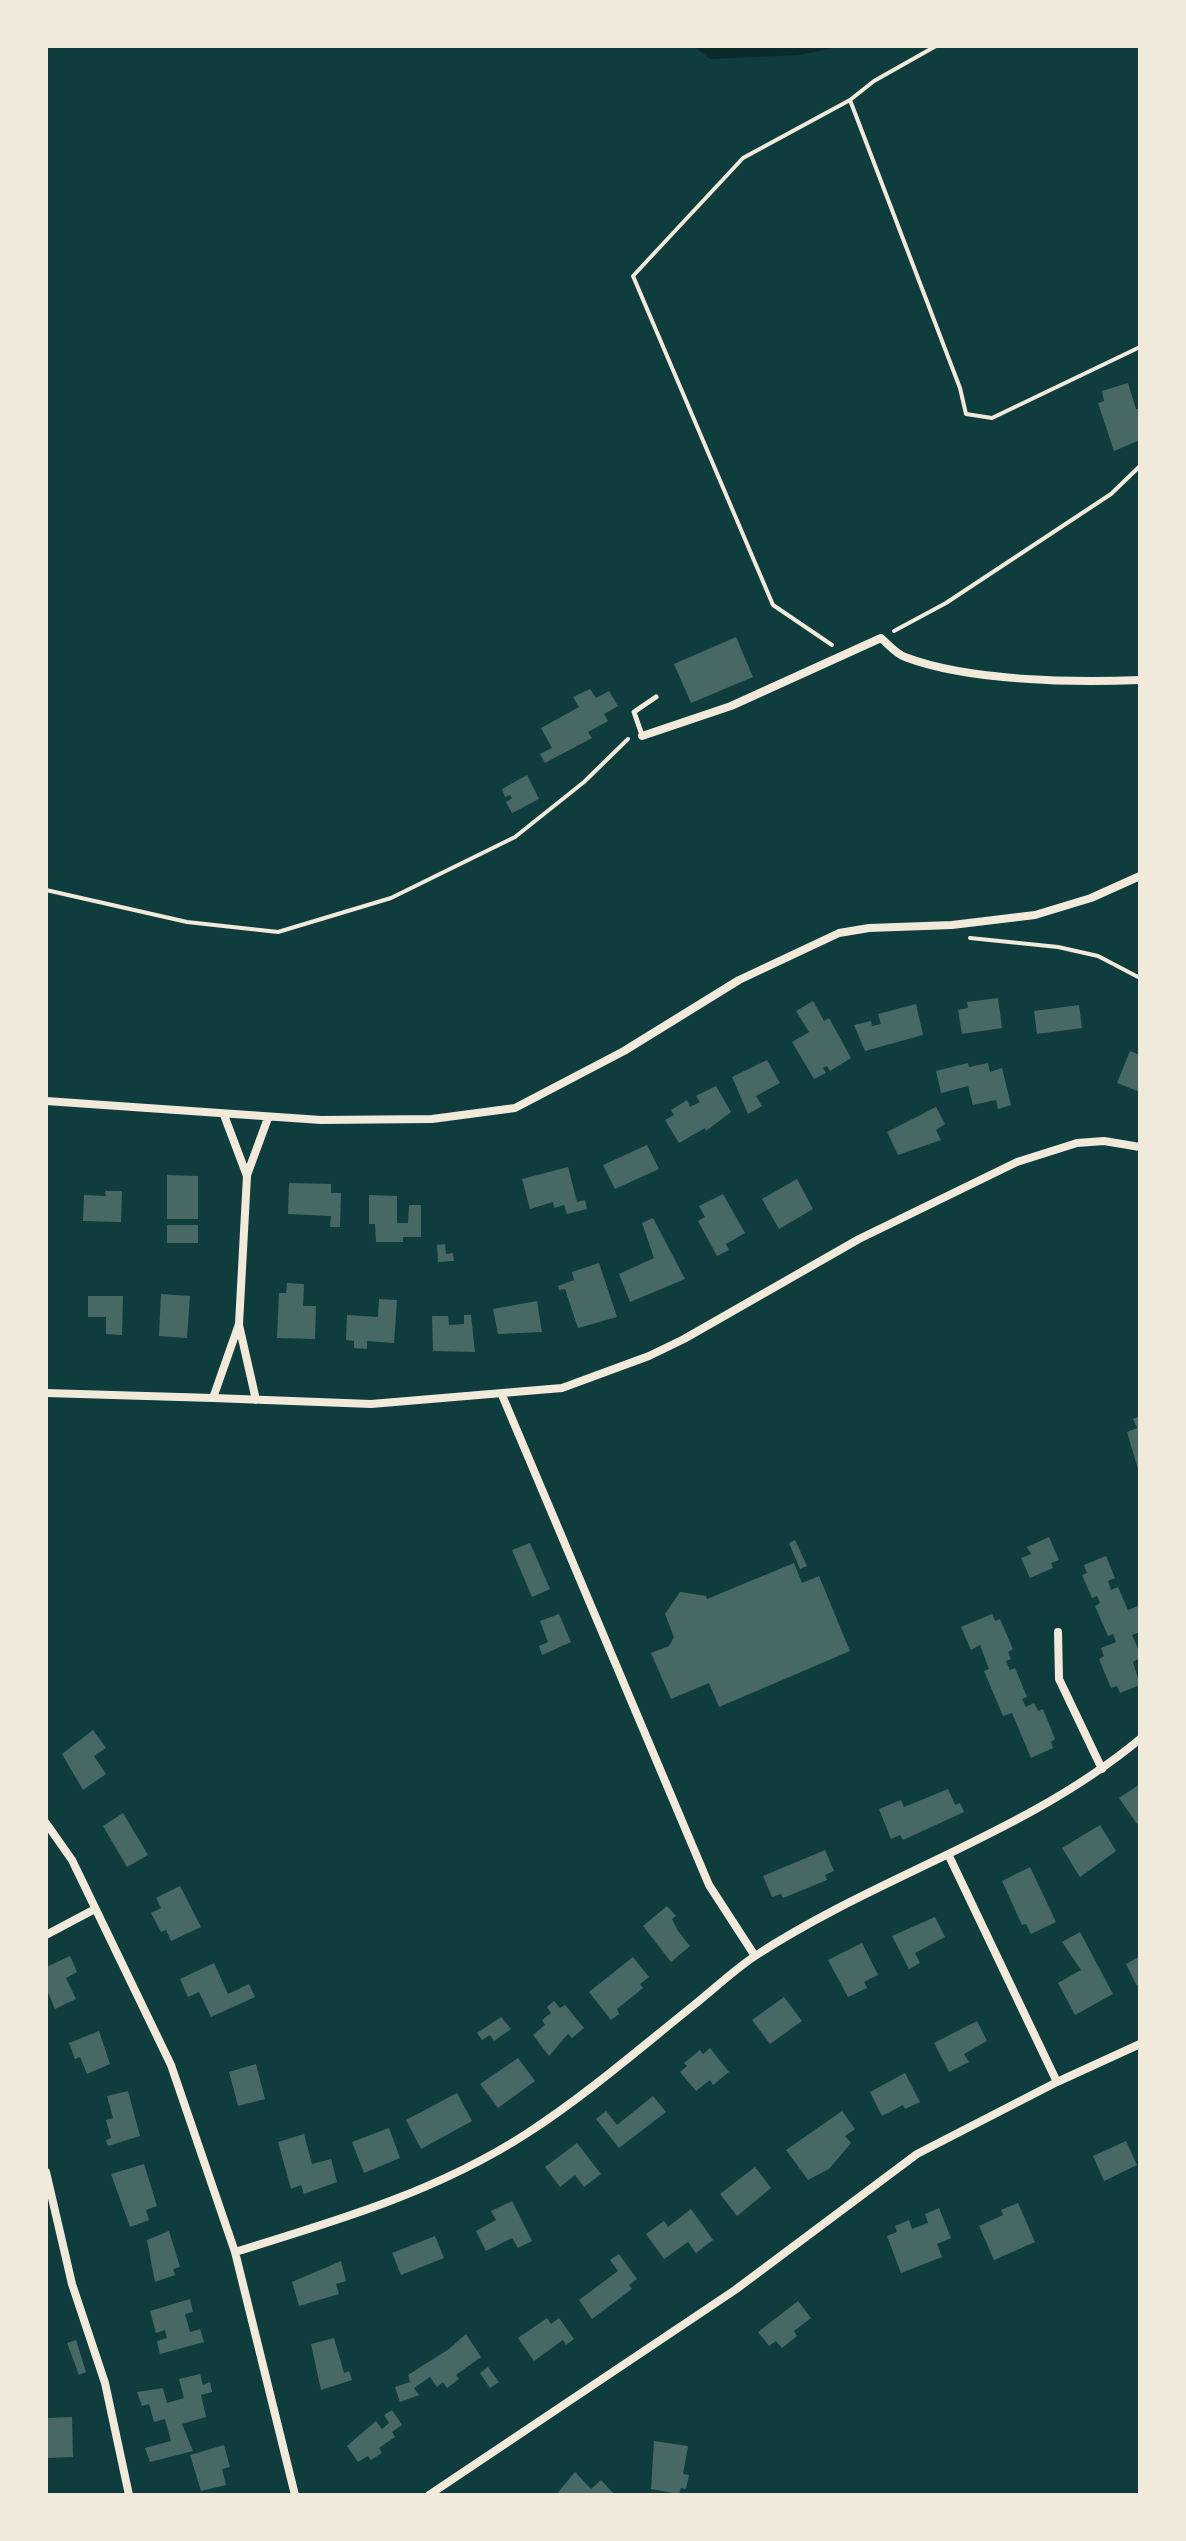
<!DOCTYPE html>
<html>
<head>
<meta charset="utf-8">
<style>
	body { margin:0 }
	#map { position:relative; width:1186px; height:2541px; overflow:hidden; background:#0f3d3e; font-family:Literata,serif }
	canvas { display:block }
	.frame { position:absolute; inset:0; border:48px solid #f1e9da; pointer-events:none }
</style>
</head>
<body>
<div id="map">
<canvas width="1186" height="2541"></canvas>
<div class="frame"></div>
</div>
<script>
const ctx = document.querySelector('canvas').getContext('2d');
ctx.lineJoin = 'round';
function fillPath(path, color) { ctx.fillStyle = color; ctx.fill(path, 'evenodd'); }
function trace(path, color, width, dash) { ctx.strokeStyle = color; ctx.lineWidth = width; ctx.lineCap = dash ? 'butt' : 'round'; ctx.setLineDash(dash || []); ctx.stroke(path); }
fillPath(new Path2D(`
	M693 46H844L798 55 710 59Z`), '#0a2a2b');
fillPath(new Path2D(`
	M1128 383 1136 409H1140V440L1114 451 1098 403 1104 401 1102 391Z
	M736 637 753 677 691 703 674 664Z
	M590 689 596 698 609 691 618 706 604 714 608 721 588 732 592 738 545 763 540 754 552 748 541 728 579 707 573 697Z
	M527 775 539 799 512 813 506 802 512 798 510 795 505 797 502 789Z
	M998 998 1002 1028 962 1034 958 1010 968 1008 967 1002Z
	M813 1001 824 1021 829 1018 851 1058 830 1071 827 1066 823 1068 826 1073 814 1079 792 1042 809 1032 796 1011Z
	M916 1004 923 1035 865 1051 854 1025 871 1021 872 1026 881 1024 878 1014Z
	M1079 1005 1082 1028 1037 1034 1034 1011Z
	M1130 1051 1140 1055V1092L1117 1083Z
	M767 1060 780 1083 756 1096 762 1106 748 1114 732 1077Z
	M968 1063 969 1067 988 1063 990 1072 1002 1068 1011 1105 998 1109 996 1100 973 1105 968 1086 941 1093 936 1071Z
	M716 1086 731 1112 706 1131 705 1128 679 1143 665 1120 674 1115 671 1110 687 1100 690 1107 700 1102 696 1096Z
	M936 1107 945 1124 936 1130 941 1140 898 1155 887 1132Z
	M647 1145 659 1169 615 1189 603 1165Z
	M568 1167 577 1202 585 1200 587 1209 567 1214 564 1205 554 1208 553 1202 530 1209 522 1179Z
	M167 1175 198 1176V1219H167Z
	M797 1179 813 1209 779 1229 762 1199Z
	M289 1183 331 1184V1193H341L340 1227H330L331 1216 288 1214Z
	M105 1191H122L121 1222 83 1221 84 1195 106 1196Z
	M723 1194 745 1233 726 1244 729 1250 717 1256 698 1221 705 1217 699 1206Z
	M369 1195 397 1196V1223H408L409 1205H421V1237H403V1242H376L375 1224H369Z
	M653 1218 685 1279 630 1302 619 1274 654 1258 642 1223Z
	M167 1225H198V1243H167Z
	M445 1244 446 1254 453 1253 454 1261 438 1262 437 1245Z
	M599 1263 617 1317 578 1328 565 1289 559 1290 558 1286 574 1280 572 1272Z
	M287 1283 304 1284 303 1306H316L315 1339 277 1338 279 1293H286Z
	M161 1294 190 1296 187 1338 159 1336Z
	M88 1296H123L122 1335 106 1334V1317H88Z
	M379 1299 397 1300 394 1343 367 1341V1349L354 1348V1341L346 1340 347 1315 378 1317Z
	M537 1301 542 1332 498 1334 493 1309Z
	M464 1315H471L475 1352 433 1351 432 1316H448L449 1325 464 1324Z
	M1140 1416V1476L1127 1432 1137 1428 1133 1419Z
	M1049 1537 1059 1560 1051 1563 1053 1568 1030 1578 1021 1558 1031 1554 1027 1547Z
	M795 1540 807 1566 800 1569 789 1543Z
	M530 1543 550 1589 532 1597 512 1550Z
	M1106 1556 1115 1578 1108 1581 1111 1590 1118 1587 1128 1610 1140 1605V1632L1132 1635 1140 1653V1658L1133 1662 1140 1685 1120 1693 1117 1686 1111 1688 1099 1659 1104 1656 1101 1648 1116 1642 1113 1634 1108 1636 1095 1606 1100 1603 1097 1596 1092 1598 1082 1575 1087 1573 1084 1565Z
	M794 1563 802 1583 819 1576 850 1651 719 1707 709 1683 671 1699 651 1653 669 1646 674 1637 665 1614 680 1592 706 1596 707 1599Z
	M559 1614 571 1642 542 1655 539 1646 548 1642 540 1621Z
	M992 1614 995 1621 1000 1619 1013 1649 1008 1652 1011 1659 1006 1661 1010 1670 1015 1668 1027 1697 1022 1699 1026 1707 1034 1703 1038 1711 1043 1709 1055 1739 1051 1742 1053 1748 1031 1758 1012 1713 1003 1716 984 1671 989 1669 980 1645 971 1650 961 1627Z
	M93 1730 106 1748 94 1756 106 1774 83 1790 62 1754Z
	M1140 1784V1822L1137 1824 1119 1798Z
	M948 1789 955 1805 960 1803 964 1812 903 1840 900 1835 891 1839 879 1809 901 1800 904 1807Z
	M123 1813 148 1855 127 1867 103 1826Z
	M1100 1825 1116 1851 1080 1877 1062 1848Z
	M825 1850 834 1871 825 1875 827 1880 783 1898 781 1894 772 1897 763 1876Z
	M1030 1867 1056 1922 1031 1934 1026 1924 1022 1925 1002 1881Z
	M180 1886 201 1927 171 1941 166 1930 161 1932 151 1913 161 1908 156 1898Z
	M667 1906 676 1916 672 1919 678 1931 690 1946 671 1962 643 1926Z
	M935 1917 945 1937 915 1953 920 1963 909 1969 892 1936Z
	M1080 1932 1113 1994 1075 2015 1058 1983 1081 1970 1062 1942Z
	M862 1943 878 1975 864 1982 867 1988 848 1997 828 1960Z
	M70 1956 77 1972 66 1978 76 1999 55 2009 46 1988V1967Z
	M1140 1956V1984L1137 1986 1126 1964Z
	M633 1957 649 1977 640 1984 643 1988 617 2009 619 2014 611 2020 589 1992Z
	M214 1963 228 1994 249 1984 255 1997 211 2017 199 1992 188 1997 180 1979Z
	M784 1997 802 2021 770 2044 752 2020Z
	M554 2001 560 2008 565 2005 584 2028 572 2038 568 2034 549 2056 533 2035 545 2025 542 2020 551 2013 547 2007Z
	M501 2017 511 2029 494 2041 490 2035 482 2040 477 2033Z
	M977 2021 987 2041 964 2054 969 2062 949 2072 934 2043Z
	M99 2031 110 2064 87 2074 80 2057 75 2059 69 2043Z
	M710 2048 729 2072 713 2085 710 2080 696 2091 680 2072 687 2066 684 2063 700 2050 703 2054Z
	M518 2058 535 2081 498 2108 480 2084Z
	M256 2064 265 2099 238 2106 229 2072Z
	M905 2073 920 2102 905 2109 903 2105 882 2116 870 2092Z
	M128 2091 140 2136 108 2146 106 2140 111 2138 106 2120 113 2118 107 2096Z
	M457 2093 472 2121 421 2149 406 2120Z
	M653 2096 666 2112 619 2148 596 2119 606 2111 617 2125Z
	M842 2111 855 2129 845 2136 851 2143 829 2169 808 2180 786 2150Z
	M389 2128 400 2158 364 2173 352 2142Z
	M304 2134 312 2164 331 2159 337 2182 304 2194 301 2185 291 2189 278 2142Z
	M1126 2141 1137 2165 1104 2181 1093 2156Z
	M577 2143 601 2174 584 2187 575 2175 560 2187 545 2167Z
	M144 2164 157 2206 146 2210 149 2220 130 2227 111 2174Z
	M755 2167 771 2188 737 2216 720 2194Z
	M512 2201 532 2241 518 2248 512 2238 486 2251 476 2231 496 2220 491 2211Z
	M1018 2203 1035 2242 994 2260 979 2226 1003 2215 1001 2210Z
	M939 2208 951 2238 937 2244 942 2257 901 2273 887 2236 897 2232 895 2226 909 2220 912 2229 928 2223 925 2214Z
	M691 2209 713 2240 696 2253 688 2242 664 2259 646 2234 664 2221 668 2227Z
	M169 2231 180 2267 173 2269 175 2275 155 2282 147 2240Z
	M435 2236 444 2258 401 2275 392 2253Z
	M619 2254 637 2279 629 2285 632 2289 592 2319 579 2300 618 2271 610 2260Z
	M341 2261 346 2281 336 2284 339 2294 299 2306 292 2282Z
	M190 2299 193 2312 185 2314 190 2332 200 2329 204 2342 160 2354 157 2341 167 2338 165 2330 156 2333 150 2311Z
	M798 2301 811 2318 794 2331 797 2336 782 2348 776 2341 769 2346 758 2332Z
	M547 2318 551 2324 559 2318 574 2339 566 2345 563 2340 534 2361 518 2338Z
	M466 2334 481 2357 456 2375 459 2379 447 2388 443 2382 437 2387 430 2377 414 2388 419 2395 400 2402 395 2387 410 2382 408 2375 449 2349Z
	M334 2338 344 2373 349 2371 352 2380 321 2390 311 2344Z
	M76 2340 86 2372 79 2375 67 2343Z
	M488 2367 499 2382 490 2388 480 2373Z
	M200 2374 203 2385 210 2382 212 2392 201 2395 206 2417 182 2424 193 2451 150 2462 145 2448 171 2441 165 2419 154 2422 149 2404 142 2406 137 2392 163 2388 167 2403 184 2398 179 2379Z
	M392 2410 402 2425 392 2432 395 2437 379 2448 382 2453 371 2460 368 2456 358 2462 347 2446 376 2421 382 2429 389 2423 384 2415Z
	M72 2417 73 2457 46 2458V2418Z
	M654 2441 688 2446 683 2474 689 2475 686 2489 681 2488 679 2494 651 2489Z
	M224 2445 230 2467 222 2469 226 2485 201 2491 190 2455Z
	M575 2472 591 2489 601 2480 615 2495H556Z`), '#486865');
trace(new Path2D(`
	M850 100 960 388 966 414 992 418 1140 347
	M894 631 946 603 1111 494 1140 466
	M832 645 773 605 633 276 743 158 850 100 874 81 936 46
	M46 890 187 922 278 932 391 898 515 837 584 782 628 739
	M970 938 1058 947 1098 956 1140 978`), '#f1e9da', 4);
trace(new Path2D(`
	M642 735 634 712 656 697`), '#f1e9da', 5);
trace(new Path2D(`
	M642 736 731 706 881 638C888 644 896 654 905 657 968 681 1073 683 1140 680
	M46 1101 321 1120 432 1119 515 1108 624 1051 739 980 839 933 869 928 952 925 1035 915 1091 898 1140 876
	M247 1175 268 1118
	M239 1325 256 1400
	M46 1393 213 1398 239 1324 247 1176 224 1115
	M502 1395 709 1885 755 1956
	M213 1398 371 1404 562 1388 649 1356 684 1339 859 1239 1017 1162 1077 1143 1104 1141 1140 1147
	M1058 1632 1059 1679 1102 1769
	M46 1823 72 1860 171 2065 235 2252 295 2495
	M949 1856 1057 2082
	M46 1935 95 1909
	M46 2172 72 2284 105 2383 129 2495
	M235 2252C336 2221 436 2192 526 2134 585 2096 639 2049 694 2005 714 1989 734 1970 755 1956 879 1875 1026 1834 1140 1739
	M429 2495 735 2290 917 2154 1057 2082 1140 2044`), '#f1e9da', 8);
</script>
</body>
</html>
